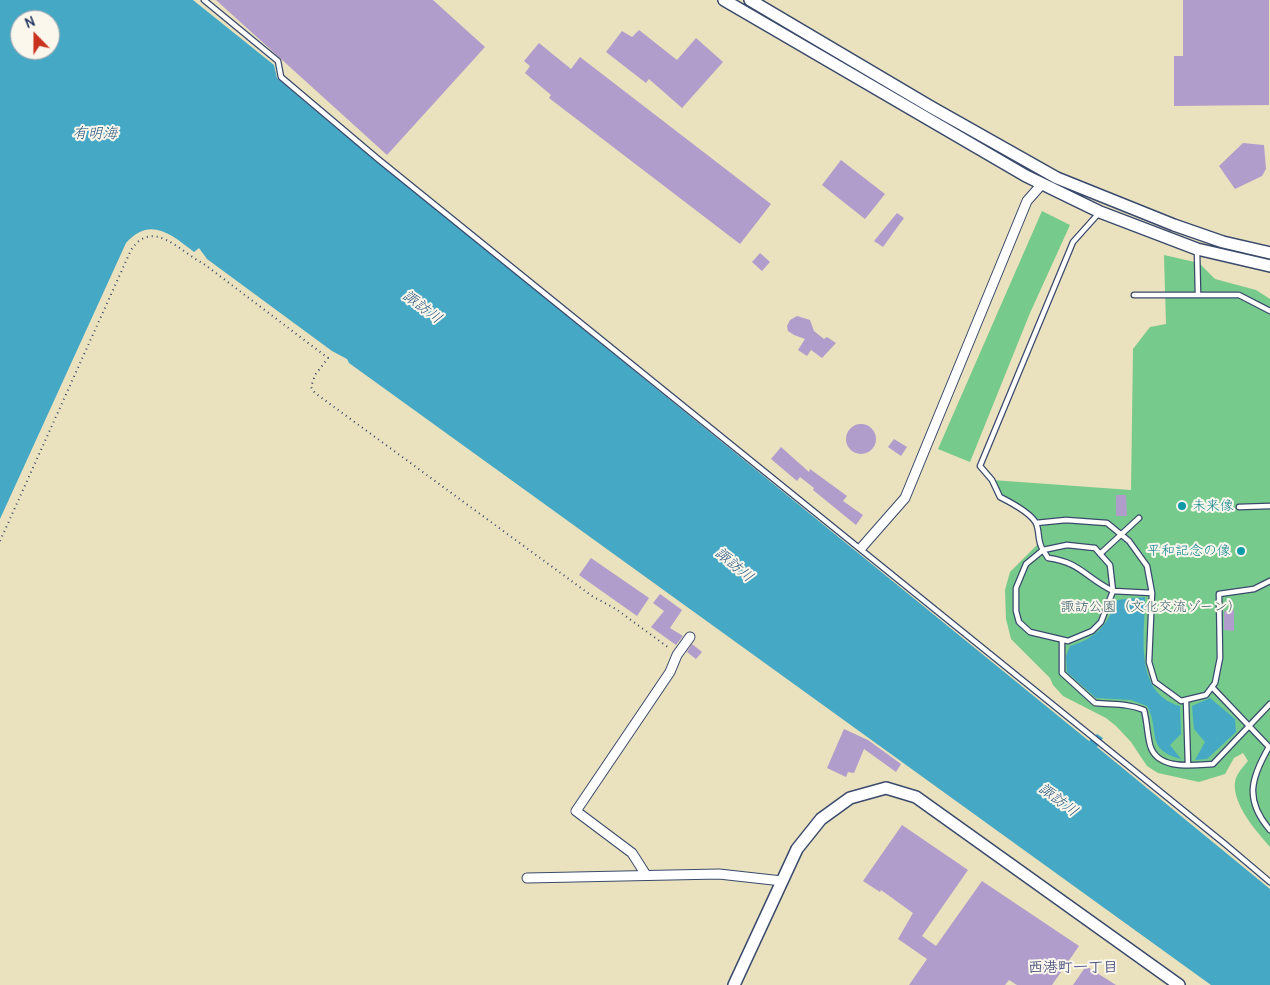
<!DOCTYPE html>
<html>
<head>
<meta charset="utf-8">
<style>
	body { margin:0 }
	#map { position:relative; width:1270px; height:985px; overflow:hidden; background:#eae1be; font-family:Delius,sans-serif }
	canvas { display:block }
	.north { position:absolute; left:10px; top:10px; width:50px; height:50px; box-sizing:border-box; background:#fbf7ec; border:1px solid #a1a7b3; border-radius:50%; rotate:338deg; font-size:14px; font-weight:700; line-height:20px; text-align:center; color:#1b2f5e }
	.north::after { content:''; display:block; margin:auto; width:18px; height:22px; background:#c8321e; clip-path:polygon(50% 0,100% 100%,50% 72%,0 100%) }
</style>
</head>
<body>
<div id="map">
<canvas width="1270" height="985"></canvas>
<div class="north">N</div>
</div>
<script>
const ctx = document.querySelector('canvas').getContext('2d');
ctx.lineJoin = 'round';
function fillPath(path, color) { ctx.fillStyle = color; ctx.fill(path, 'evenodd'); }
function trace(path, color, width, dash) { ctx.strokeStyle = color; ctx.lineWidth = width; ctx.lineCap = dash ? 'butt' : 'round'; ctx.setLineDash(dash || []); ctx.stroke(path); }
function label(font, color, halo, rows, align = 'center') {
  ctx.font = font + ' Delius,"Klee One",sans-serif'; ctx.lineWidth = 4; ctx.setLineDash([]); ctx.textBaseline = 'middle'; ctx.strokeStyle = halo; ctx.fillStyle = color; for (const [text, x, y, turn = 0] of rows) {
    ctx.save(); ctx.translate(x, y); ctx.rotate((+turn || 0) * Math.PI / 180); ctx.textAlign = isNaN(turn) ? turn : align; if (halo) ctx.strokeText(text, 0, 0); ctx.fillText(text, 0, 0); ctx.restore();
  }
}
fillPath(new Path2D(`
	M1042 211 1070 225 1030 313 970 462 938 449Z
	M1164 255 1199 263 1215 279 1256 290 1270 299V847C1257 832 1232 804 1235 782 1236 774 1243 767 1248 761L1243 753 1234 758 1225 774 1199 782 1158 773 1147 766 1131 742 1116 726 1106 718 1063 696 1053 685 1050 678 1011 639 1006 619 1005 590 1010 572 1039 543 1036 523 1015 503 1000 497 992 480 1131 490 1133 349 1150 327 1166 324Z`), '#76ca8c');
fillPath(new Path2D(`
	M0 0H193L274 65 277 78 340 131 1089 741 1097 734 1103 738 1097 747 1270 889V985H1211L349 363 347 359 332 351 207 259 199 248 194 252C171 234 150 216 126 243L0 519ZM20 20H50V50H20Z
	M1145 597C1145 634 1133 693 1180 706L1181 734 1170 745 1181 759C1144 749 1161 731 1147 706L1131 700 1096 698 1067 672 1066 656 1070 646C1097 638 1107 625 1117 600Z
	M1210 698 1235 719 1236 732 1207 759 1195 760 1205 742 1194 729 1192 706Z`), '#45a8c5');
fillPath(new Path2D(`
	M216 0H433L485 47 387 155Z
	M1183 0H1269V105L1174 106V56H1183Z
	M639 30 677 60 696 38 723 62 682 108 649 79 646 83 606 52 622 31 632 37Z
	M539 43 571 69 580 57 771 204 740 244 549 98 551 95 525 73 530 66 524 61Z
	M1243 143 1264 145 1266 169 1262 176 1235 189 1219 166Z
	M841 160 885 194 865 219 822 185Z
	M897 213 904 218 883 247 874 241Z
	M760 253 770 262 762 271 752 262Z
	M797 316 810 320 814 331 824 339 827 337 836 343 822 358 811 350 807 356 798 350 805 339 794 335 788 331 787 326 790 320Z
	M846 439a15 15 0 1 1 30 0a15 15 0 1 1-30 0Z
	M894 439 907 447 901 456 888 447Z
	M781 447 809 472 810 469 847 496 843 501 863 515 856 525 813 490 814 488 800 477 797 481 771 459Z
	M1116 495H1126L1127 516H1116Z
	M591 558 649 598 637 616 579 575Z
	M660 594 682 610 670 628 683 636 676 645 651 627 664 611 653 603Z
	M1234 610V631L1224 630V611Z
	M692 644 702 652 696 659 687 652Z
	M844 729 868 740 901 764 896 772 864 749 854 773 848 772 846 777 827 768Z
	M902 825 968 870 922 936 936 946 982 881 1079 946 1052 985H1017L1009 980 1005 985H909L927 959 898 939 913 913 881 890 880 892 863 881Z
	M1086 966 1116 985H1073Z`), '#b09dcb');
const service = new Path2D(`
	M204 0 278 61 281 77 378 159 1225 844 1270 882
	M1099 213 1073 242 980 466 992 480 1000 497C1010 502 1030 512 1036 523 1040 532 1037 541 1043 550L1067 545 1095 548 1110 565 1113 591 1152 593 1149 662 1155 682 1181 701 1206 695 1215 683 1220 658 1219 594 1254 589 1270 581
	M1197 250 1198 295H1239L1270 311
	M1134 295H1198
	M1239 507 1270 506
	M1036 523 1066 520 1107 523 1129 541 1147 566 1152 593
	M1043 550 1048 558C1080 562 1086 578 1113 591L1101 622 1092 631 1068 641 1030 632 1019 622 1016 611V588L1026 564Z
	M1100 554 1139 518
	M1062 640V673L1095 703C1113 705 1127 703 1144 710 1147 721 1147 733 1150 745 1157 771 1194 765 1213 764L1270 704
	M1212 687 1269 747C1251 778 1244 800 1270 830
	M1186 700 1188 765`);
const minor = new Path2D(`
	M862 547 905 498 1027 201 1042 184
	M646 875 632 853 576 811 670 672 677 655 690 637
	M527 878 719 874 782 881`);
const tertiary = new Path2D(`
	M724 0 1026 176 1100 212 1197 249 1270 266
	M750 0 931 107 1057 178 1174 225 1223 242 1270 253
	M734 985 797 849 821 819 850 798 886 788 916 797 1179 985`);
trace(service, '#3a4a6c', 7);
trace(minor, '#3a4a6c', 11);
trace(tertiary, '#3a4a6c', 14);
trace(new Path2D(`
	M0 541 131 250C153 217 180 252 204 264L328 358 315 375 311 387 315 393 592 596 616 609 669 648`), '#3a4a6c', 2, [1, 4]);
trace(service, '#fff', 4.5);
trace(minor, '#fff', 9);
trace(tertiary, '#fff', 11);
for (const [x, y, r, color] of [
	[1182,506,5,"#0f9aa8"],
	[1241,551,5,"#0f9aa8"]
]) { const dot = new Path2D(); dot.arc(x, y, r, 0, 2 * Math.PI); ctx.fillStyle = color; ctx.fill(dot); trace(dot, '#fbf7ec', 2); }
label('14px', '#0d838f', '#fbf7ec', [
	["未来像",1192,506],
	["平和記念の像",1231,551,"right"]
], 'left');
label('14px', '#365e6c', '#fbf7ec', [
	["諏訪公園（文化交流ゾーン）",1151,607]
]);
label('italic 15px', '#2a5982', '#fbf7ec', [
	["有明海",95,134],
	["諏訪川",422,307,37],
	["諏訪川",734,565,40],
	["諏訪川",1058,800,37]
]);
label('bold 15px', '#4f5684', '#fbf7ec', [
	["西港町一丁目",1073,968]
]);
</script>
</body>
</html>
